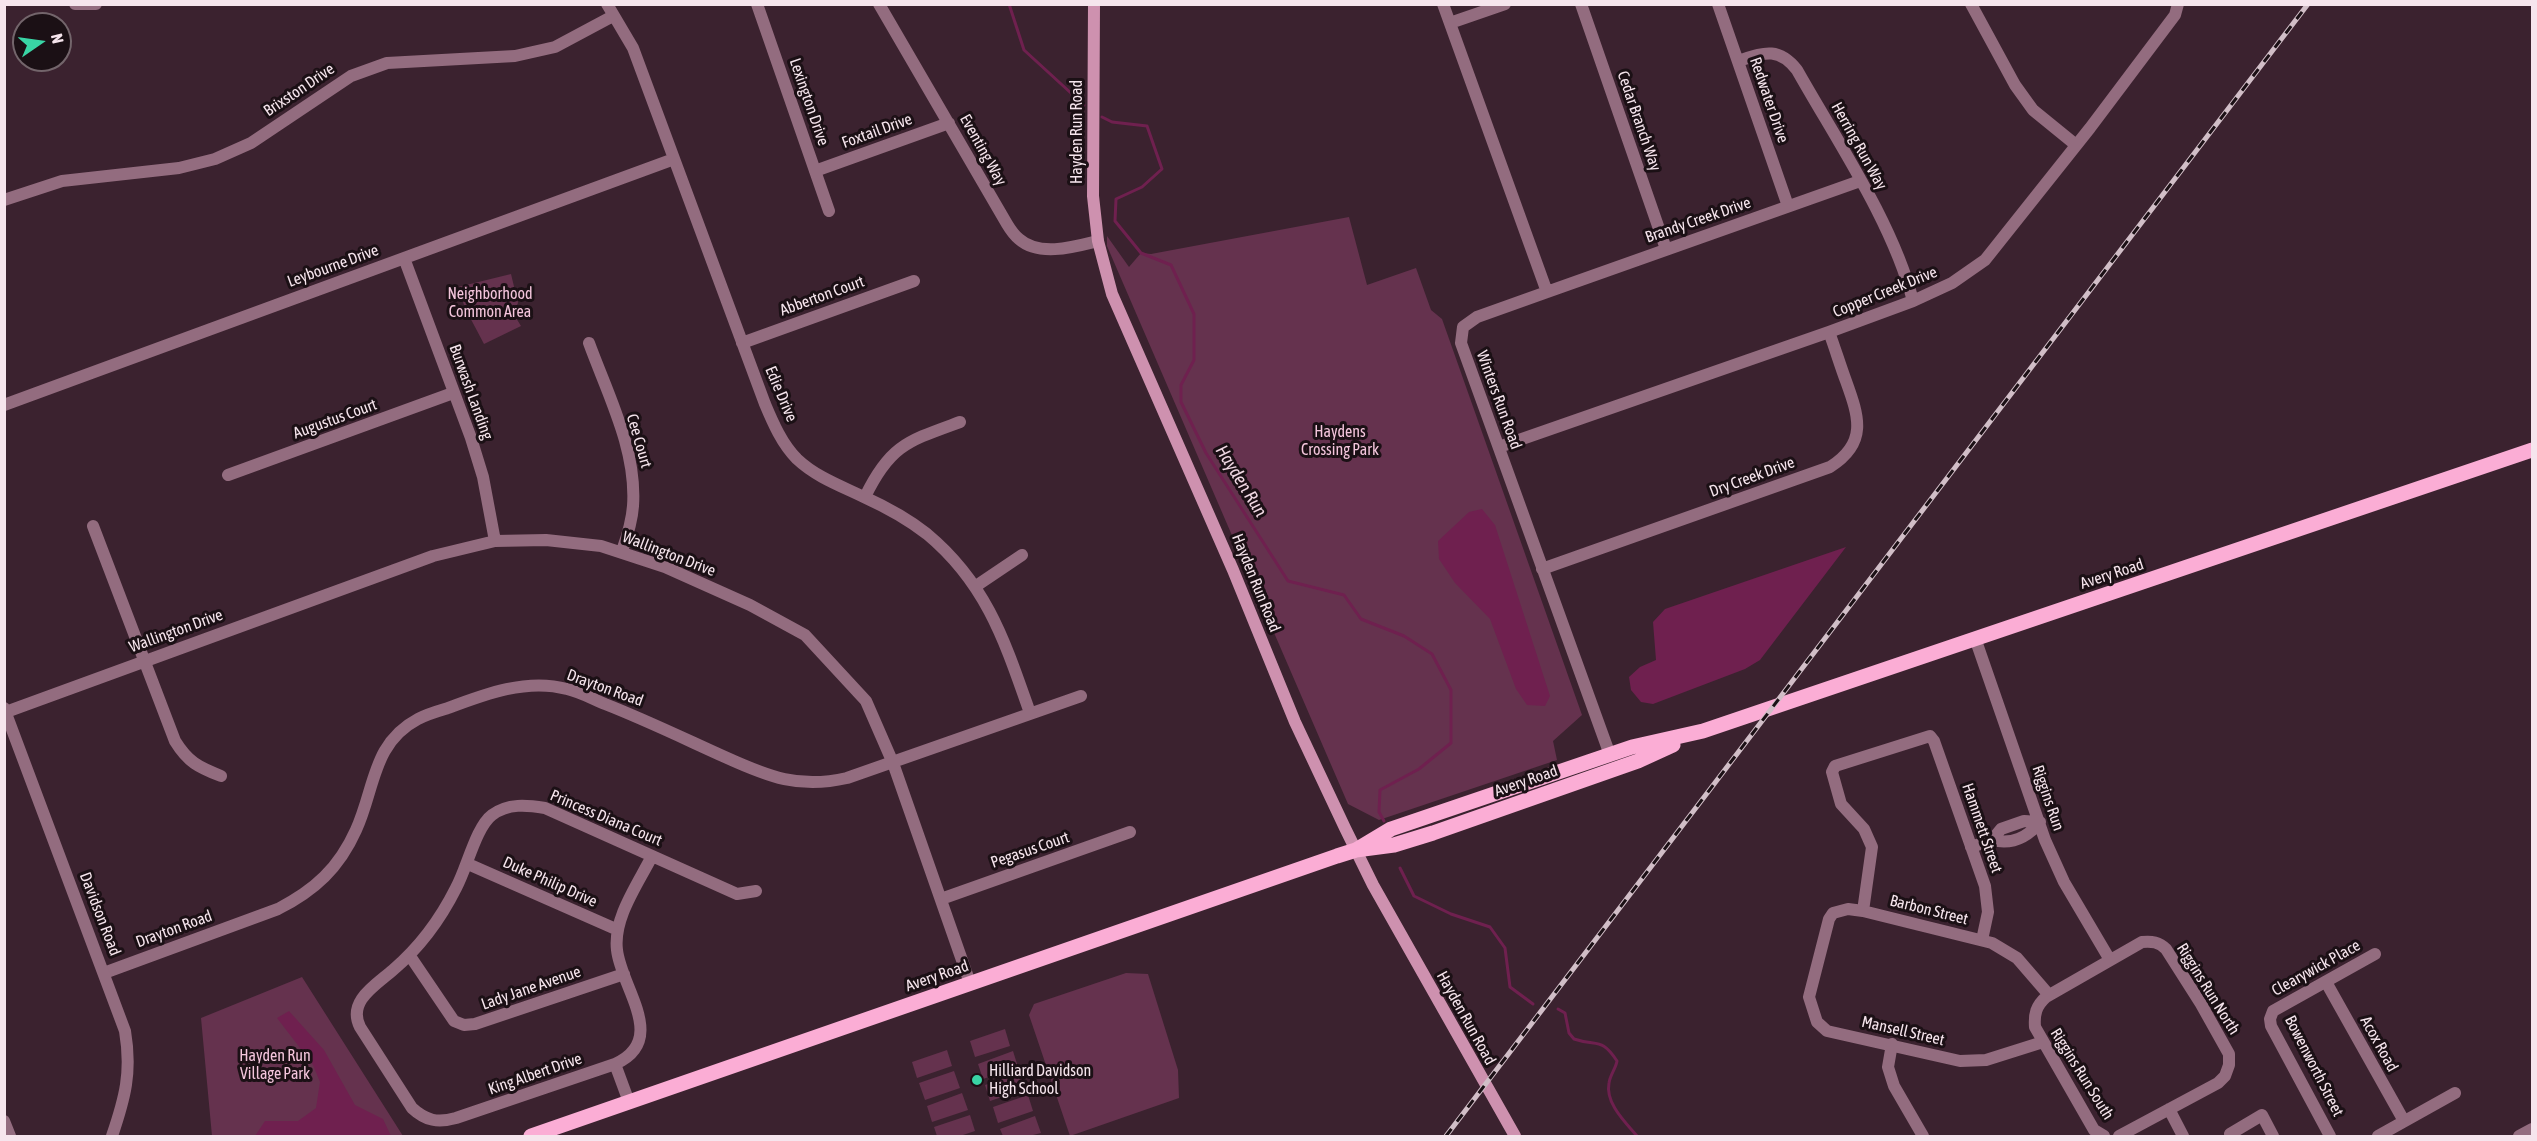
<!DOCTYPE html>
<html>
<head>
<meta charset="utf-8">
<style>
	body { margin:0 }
	#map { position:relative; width:2537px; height:1141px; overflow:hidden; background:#3b222f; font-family:"Asap Condensed",sans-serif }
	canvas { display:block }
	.frame { position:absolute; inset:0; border:6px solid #f6e5ed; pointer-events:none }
	.north { position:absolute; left:12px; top:12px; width:60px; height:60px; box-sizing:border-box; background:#1b1015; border:2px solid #73656b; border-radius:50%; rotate:77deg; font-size:16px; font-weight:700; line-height:24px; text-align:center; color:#f6e5ed }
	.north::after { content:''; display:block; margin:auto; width:21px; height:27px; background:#39d4a5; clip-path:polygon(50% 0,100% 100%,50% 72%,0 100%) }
</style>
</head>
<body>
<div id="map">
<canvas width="2537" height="1141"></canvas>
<div class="frame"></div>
<div class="north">N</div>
</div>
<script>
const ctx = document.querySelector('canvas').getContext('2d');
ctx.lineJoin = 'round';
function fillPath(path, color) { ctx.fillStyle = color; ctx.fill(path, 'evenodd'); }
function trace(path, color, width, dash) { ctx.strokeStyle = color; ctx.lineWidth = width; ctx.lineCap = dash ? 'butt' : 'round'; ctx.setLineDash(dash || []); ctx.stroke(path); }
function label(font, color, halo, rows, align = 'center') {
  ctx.font = font + ' "Asap Condensed",sans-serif'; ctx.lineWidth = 6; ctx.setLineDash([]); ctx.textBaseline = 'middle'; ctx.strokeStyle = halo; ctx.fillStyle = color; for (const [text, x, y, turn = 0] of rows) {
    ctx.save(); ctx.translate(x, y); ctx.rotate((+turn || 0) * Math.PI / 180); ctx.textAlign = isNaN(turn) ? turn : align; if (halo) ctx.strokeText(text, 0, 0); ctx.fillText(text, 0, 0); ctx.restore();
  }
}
fillPath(new Path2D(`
	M1349 217 1367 285 1416 268 1431 310 1442 319 1582 715 1553 741 1557 760 1379 820 1348 804 1107 246V236L1129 267 1141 253 1151 254Z
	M511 274 518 303 513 313 521 326 484 344 465 308 458 287Z
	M1126 973 1148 974 1178 1070 1179 1098 1070 1136 1029 1015 1034 1004Z
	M302 977 403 1136H212L201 1018Z
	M1005 1029 1010 1046 975 1057 970 1041Z
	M947 1050 952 1066 917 1078 912 1062Z
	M1013 1051 1018 1067 983 1079 978 1064Z
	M954 1071 960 1088 925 1100 919 1083Z
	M1020 1073 1026 1089 990 1101 985 1085Z
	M962 1093 968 1110 932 1122 927 1106Z
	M1028 1095 1033 1111 998 1123 993 1107Z
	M970 1115 975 1131 960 1136H937L934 1127Z
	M1035 1116 1041 1133 1029 1136H1003L1000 1129Z`), '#65324e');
fillPath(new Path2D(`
	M1482 509 1495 525 1550 696 1545 706 1527 705 1516 689 1490 619 1455 583 1439 559 1438 541 1469 512Z
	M1846 547 1760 660 1745 669 1653 704 1641 702 1631 690 1629 677 1640 667 1656 660 1653 622 1665 609Z
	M289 1011 324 1050 355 1105 383 1119 391 1136H255L265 1121H298L316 1108 320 1082 313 1065 277 1018Z`), '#6f204f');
trace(new Path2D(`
	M1009 4 1024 50 1084 105
	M1102 117 1112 122 1147 126 1162 169 1142 187 1116 199 1115 221 1141 253 1171 265 1194 314V360L1181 385V402L1206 453 1288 581 1344 595 1361 619 1404 636 1432 654 1451 690V743L1419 769 1380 790 1379 812 1384 821
	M1400 868 1414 896 1451 914 1490 927 1505 948 1510 987 1533 1004
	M1558 1009 1565 1013 1569 1033 1574 1039C1598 1047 1601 1037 1617 1061 1616 1068 1610 1075 1609 1083 1605 1103 1625 1122 1637 1136`), '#6f204f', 3);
trace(new Path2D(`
	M75 4H96
	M607 4 633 48 765 404C773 423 782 444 797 459 816 477 841 486 864 497 886 507 908 519 927 534 987 584 1005 642 1030 713
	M757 4 829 211
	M879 4 1007 224C1010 229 1014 235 1019 239 1039 257 1074 247 1098 241
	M1443 4 1547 292
	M1581 4 1666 249
	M1718 4 1788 206
	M1971 4 2015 85 2033 110 2076 145
	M1450 23 1505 4
	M1738 61C1763 53 1778 46 1797 70 1837 141 1893 223 1913 301
	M815 171 949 123
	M4 200 62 181 179 168 215 159 251 143 351 76 387 63 515 56 555 47 613 16
	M404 258 471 438 483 477 495 541
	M589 343C608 395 637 450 633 506 632 521 627 537 622 551
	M742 343 914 281
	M4 405 674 159
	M1499 447 1829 332 1913 301 1952 283 1985 260 2090 128 2175 15 2178 4
	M228 475 453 393
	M865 497C890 445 908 441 960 422
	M93 526 175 741C188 762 198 767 221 776
	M1542 569 1830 467C1868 443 1859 417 1846 381 1840 365 1835 348 1829 332
	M976 586 1022 555
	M1975 638 2045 840 2064 882 2110 960
	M6 712 433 556 495 541 546 540 601 546 665 567 750 605 805 635 866 701 893 763 970 983
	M1610 755 1461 343 1463 327 1477 317 1547 292 1860 181
	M1992 840C2012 845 2027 838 2040 822
	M1971 847 1992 840 2001 829 2024 821 2040 822
	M652 856C638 884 613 918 617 950 621 988 669 1040 615 1064L456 1118C438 1123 426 1121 412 1108L360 1027C347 1001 376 985 393 970 420 947 440 920 456 888 467 868 476 827 492 815 508 803 527 805 545 808L737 894 756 891
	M468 864 618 930
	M941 899 1130 832
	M1863 911 1872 847 1864 829 1841 804 1832 772 1835 766 1930 736 1934 741 1985 886 1988 912 1982 940
	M410 956 454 1021 464 1025 475 1024 624 974
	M104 973 278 909C315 890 339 868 356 830 375 789 372 743 418 719 427 714 438 711 448 708 485 694 527 678 567 689 580 692 593 699 605 704 646 720 685 739 725 757 769 777 799 789 847 778L1081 696
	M2326 982 2404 1121
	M2043 1042 1986 1060 1960 1061 1827 1031 1817 1022 1809 997 1829 919 1833 913 1848 909 1863 911 1992 943 2017 958 2049 995
	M1892 1044 1888 1067 1894 1086 1923 1136
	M615 1064 629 1102
	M2169 1109 2183 1136
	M4 1121 10 1136
	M2104 1136 2094 1130 2035 1027C2034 1014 2036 1006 2046 997L2142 942C2152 941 2159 942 2166 949L2201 1004 2229 1054V1065L2225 1076 2218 1083 2119 1136
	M2231 1136 2230 1134 2262 1115 2273 1136
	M2330 1136 2271 1026 2270 1019 2273 1011 2375 954
	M2378 1136 2455 1093
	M2519 1136 2532 1129`), '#936c7f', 12);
trace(new Path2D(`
	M4 708 125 1031C132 1072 125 1098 112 1136`), '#936c7f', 12);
trace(new Path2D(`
	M1094 4 1093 196 1098 241 1112 294 1233 570 1295 722 1345 828 1373 885 1515 1136`), '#ce91af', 12);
trace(new Path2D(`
	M1356 850 1391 829 1632 747 1703 731 2532 450
	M531 1136 1337 856 1356 850 1394 845 1433 833 1638 761 1673 745`), '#fbadd5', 15);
const rail = new Path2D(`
	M1446 1136 2308 4`);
trace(rail, '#d1bec7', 5);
trace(rail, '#1b1015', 3, [9]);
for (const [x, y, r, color] of [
	[977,1080,6,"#39d4a5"]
]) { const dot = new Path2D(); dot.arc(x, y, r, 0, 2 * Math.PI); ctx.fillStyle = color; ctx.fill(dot); trace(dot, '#1b1015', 2); }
label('16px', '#f6e5ed', '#1b1015', [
	["Brixston Drive",299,90,-34],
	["Redwater Drive",1769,100,71],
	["Lexington Drive",809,102,71],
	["Cedar Branch Way",1639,121,71],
	["Foxtail Drive",877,131,-20],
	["Hayden Run Road",1077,132,-90],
	["Herring Run Way",1859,146,61],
	["Eventing Way",983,150,61],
	["Brandy Creek Drive",1698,220,-19],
	["Leybourne Drive",333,266,-20],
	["Copper Creek Drive",1885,292,-22],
	["Abberton Court",822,296,-20],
	["Burwash Landing",471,392,70],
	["Edie Drive",781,394,67],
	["Winters Run Road",1499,400,70],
	["Augustus Court",335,419,-20],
	["Cee Court",639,441,74],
	["Dry Creek Drive",1752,477,-20],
	["Wallington Drive",669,554,21],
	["Avery Road",2112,574,-18],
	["Hayden Run Road",1256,583,68],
	["Wallington Drive",176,631,-20],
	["Drayton Road",605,688,20],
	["Avery Road",1526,781,-19],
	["Riggins Run",2048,798,71],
	["Princess Diana Court",606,818,23],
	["Hammett Street",1982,828,71],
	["Pegasus Court",1030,850,-19],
	["Duke Philip Drive",550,882,24],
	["Barbon Street",1929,910,14],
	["Davidson Road",100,914,69],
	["Drayton Road",174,929,-20],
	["Clearywick Place",2316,968,-29],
	["Avery Road",937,976,-19],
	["Lady Jane Avenue",531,988,-19],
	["Riggins Run North",2208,989,58],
	["Hayden Run Road",1466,1018,61],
	["Mansell Street",1903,1031,13],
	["Acox Road",2379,1044,61],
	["Bowenworth Street",2314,1066,63],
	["King Albert Drive",535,1074,-19],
	["Riggins Run South",2082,1074,58]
]);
label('16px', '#f4c5dc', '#1b1015', [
	["Neighborhood",490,294],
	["Common Area",490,312],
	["Haydens",1340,432],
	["Crossing Park",1340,450],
	["Hayden Run",275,1056],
	["Village Park",275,1074]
]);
label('16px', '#f6e5ed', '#1b1015', [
	["Hilliard Davidson",989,1071],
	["High School",989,1089]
], 'left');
label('italic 18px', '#f0d8e3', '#1b1015', [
	["Hayden Run",1241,481,58]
]);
</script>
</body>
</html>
